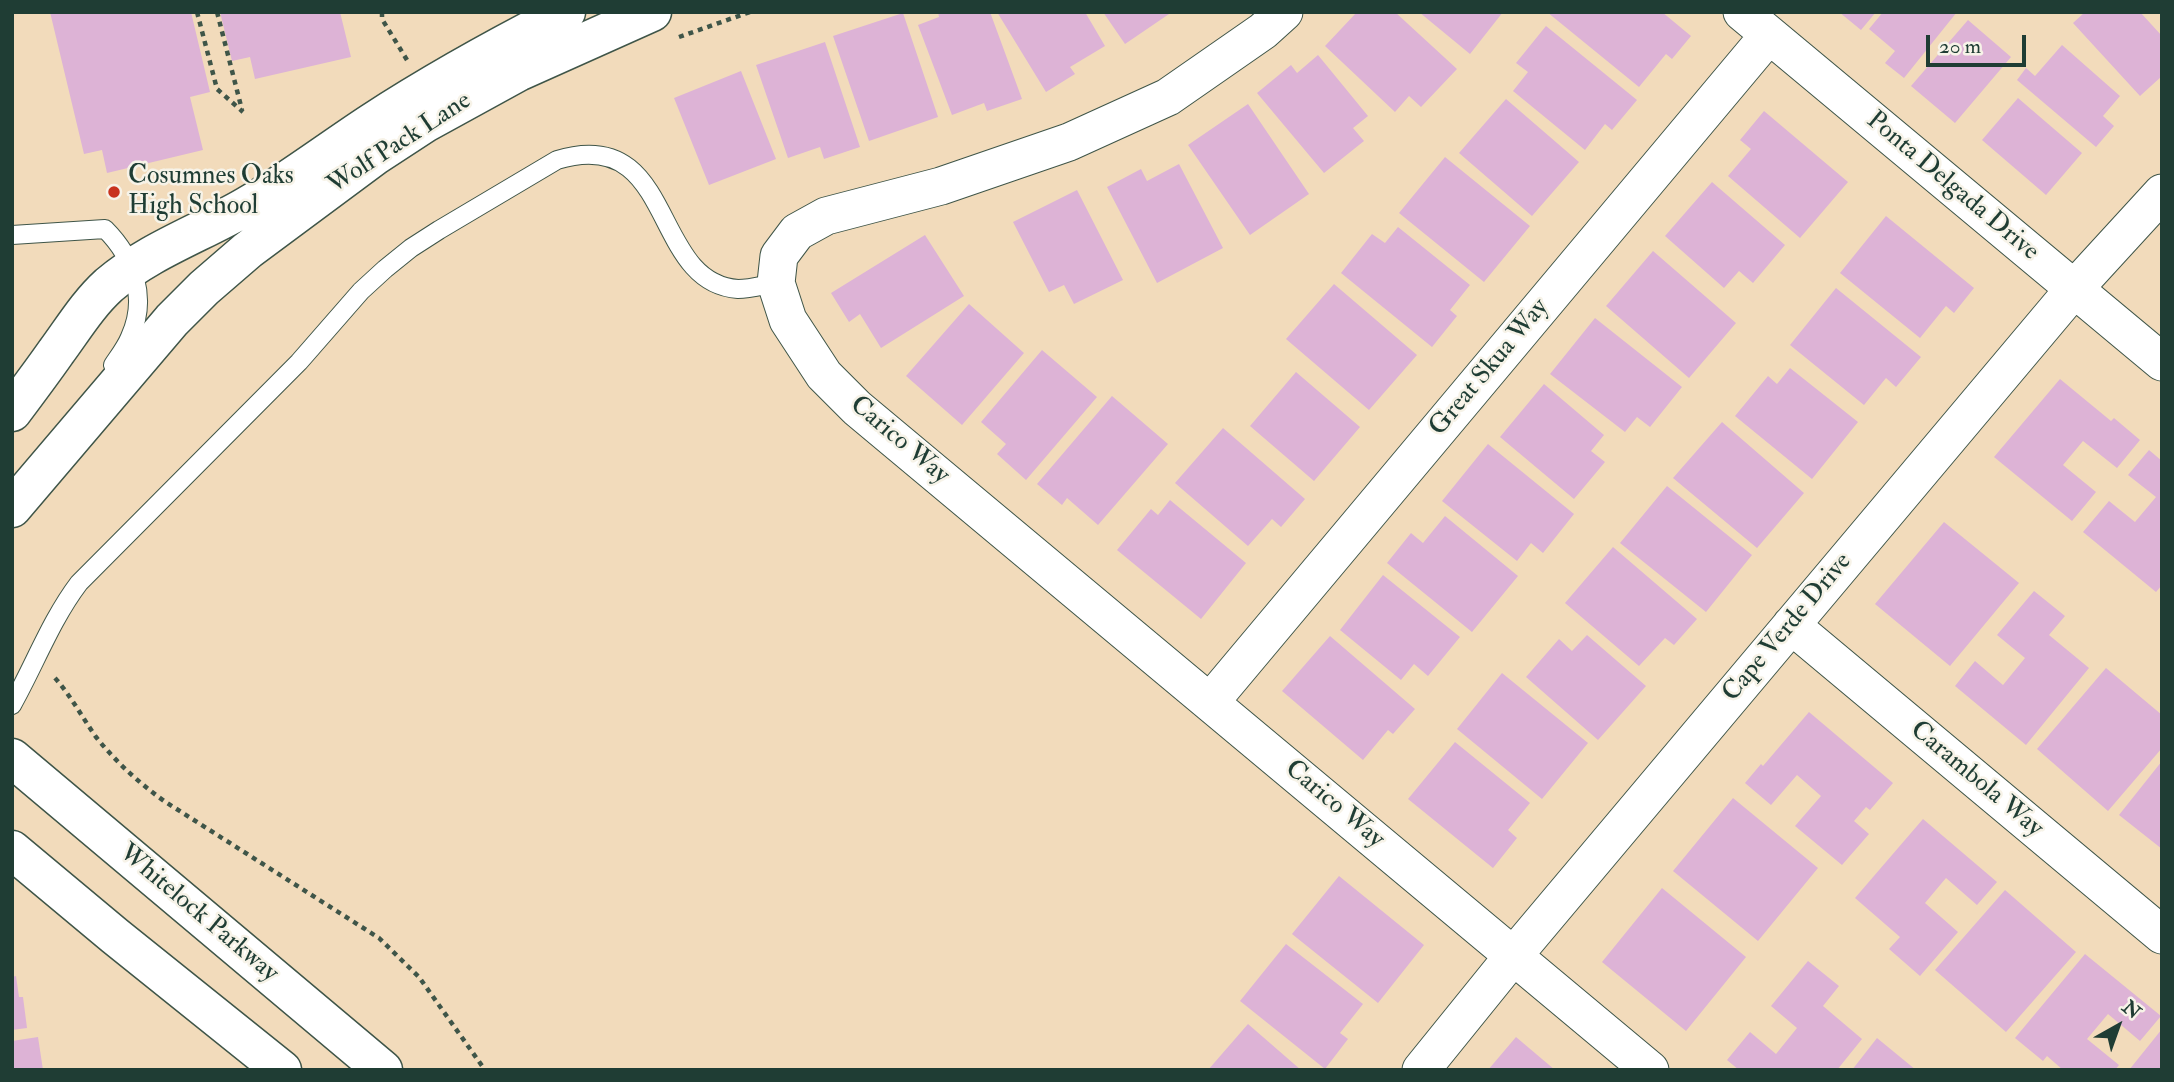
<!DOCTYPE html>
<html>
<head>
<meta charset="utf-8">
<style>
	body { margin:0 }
	#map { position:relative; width:2174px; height:1082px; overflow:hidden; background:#f2dbbb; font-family:"IM FELL Double Pica",serif }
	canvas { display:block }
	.frame { position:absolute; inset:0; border:14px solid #1f3d34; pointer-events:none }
	.north { position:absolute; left:2083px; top:991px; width:70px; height:70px; -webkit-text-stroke:5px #f7f3e8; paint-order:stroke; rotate:40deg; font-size:19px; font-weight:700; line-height:28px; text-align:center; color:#1f3d34 }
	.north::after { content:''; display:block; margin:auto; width:24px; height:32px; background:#1f3d34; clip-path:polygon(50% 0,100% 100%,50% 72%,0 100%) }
	.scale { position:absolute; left:1926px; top:35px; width:100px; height:32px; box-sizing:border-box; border:4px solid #1f3d34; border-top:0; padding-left:9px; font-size:21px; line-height:24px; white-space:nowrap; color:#1f3d34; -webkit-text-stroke:5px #f7f3e8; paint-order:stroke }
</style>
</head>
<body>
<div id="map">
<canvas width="2174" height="1082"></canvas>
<div class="frame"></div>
<div class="north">N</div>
<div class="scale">20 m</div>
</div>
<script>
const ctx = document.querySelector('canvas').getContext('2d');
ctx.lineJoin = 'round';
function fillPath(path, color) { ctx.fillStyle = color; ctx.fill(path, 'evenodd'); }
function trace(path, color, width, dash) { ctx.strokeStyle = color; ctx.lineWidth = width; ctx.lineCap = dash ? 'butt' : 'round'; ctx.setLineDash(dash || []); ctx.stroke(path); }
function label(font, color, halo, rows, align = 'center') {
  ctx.font = font + ' "IM FELL Double Pica",serif'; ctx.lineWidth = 5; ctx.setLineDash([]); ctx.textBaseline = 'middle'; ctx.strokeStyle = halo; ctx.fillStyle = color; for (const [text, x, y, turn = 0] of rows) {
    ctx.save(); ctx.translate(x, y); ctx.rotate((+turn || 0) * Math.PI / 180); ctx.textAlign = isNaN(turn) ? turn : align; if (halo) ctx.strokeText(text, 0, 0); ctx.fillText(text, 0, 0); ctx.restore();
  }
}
fillPath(new Path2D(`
	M50 12H191L210 92 190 97 203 150 107 173 102 150 84 154Z
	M220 12H340L351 57 255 79 250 57 232 61Z
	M938 12H990L1022 99 987 111 984 103 952 115 918 25 939 17Z
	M997 12H1085L1105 46 1070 67 1075 74 1046 92Z
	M1103 12H1172L1125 44Z
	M1357 12H1395L1457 69 1421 107 1409 96 1395 112 1325 46Z
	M1419 12H1503L1470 54Z
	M1547 12H1662L1691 36 1672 59 1666 54 1639 87Z
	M1839 12H1876L1861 30Z
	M1883 12H1957L1904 78 1885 63 1895 51 1869 29Z
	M2085 12H2140L2162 36V76L2140 96 2073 23Z
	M903 13 938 117 869 141 833 36Z
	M1968 20 2011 57 1955 123 1911 86Z
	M1546 26 1637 100 1612 130 1605 124 1585 150 1513 91 1528 72 1516 63Z
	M825 42 860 147 824 159 820 147 788 158 756 65Z
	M2062 45 2120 96 2103 116 2114 126 2096 147 2017 80 2026 68 2035 76Z
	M1318 55 1368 116 1353 128 1364 141 1324 173 1257 93 1291 65 1297 73Z
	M741 71 776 159 709 185 674 98Z
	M2018 98 2082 153 2046 195 1982 140Z
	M1506 99 1579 162 1532 216 1459 153Z
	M1248 104 1309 194 1250 235 1188 145Z
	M1764 111 1848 182 1800 238 1728 176 1751 149 1740 140Z
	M1445 157 1530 226 1484 282 1399 213Z
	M1179 164 1223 248 1157 283 1107 187 1141 169 1147 181Z
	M1712 182 1785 245 1753 283 1739 271 1724 288 1665 236Z
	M1077 190 1123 280 1074 304 1064 285 1049 292 1013 222Z
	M1886 216 1974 288 1954 313 1946 306 1920 338 1840 273Z
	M1398 227 1470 285 1450 310 1457 316 1432 347 1341 273 1372 234 1385 243Z
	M925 235 964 296 881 348 860 314 849 322 831 293Z
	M1653 251 1736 323 1689 378 1606 306Z
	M1334 284 1417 355 1369 410 1286 339Z
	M1836 288 1921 357 1896 387 1886 378 1864 405 1790 345Z
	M969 304 1024 353 962 425 906 376Z
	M1595 318 1682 387 1650 427 1637 417 1625 432 1550 374Z
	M1042 350 1097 397 1026 480 997 454 1006 444 981 422Z
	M1790 368 1858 422 1812 479 1735 416 1768 376 1777 384Z
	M1296 372 1360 427 1314 481 1250 426Z
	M2060 379 2111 421 2114 418 2140 440 2117 468 2083 441 2063 465 2096 492 2072 521 1994 457Z
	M1544 384 1604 435 1591 451 1605 462 1574 499 1500 437Z
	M1112 396 1168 444 1098 525 1067 498 1062 505 1037 484Z
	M1722 422 1804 493 1757 548 1673 478Z
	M1223 428 1305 499 1281 527 1272 519 1248 546 1175 483Z
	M1488 444 1574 514 1543 553 1531 543 1517 561 1442 501Z
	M2149 450 2162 461V585L2156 592 2083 532 2109 501 2135 522 2156 497 2128 475Z
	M1667 486 1752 555 1706 612 1620 543Z
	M1170 500 1246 563 1201 619 1117 550 1151 509 1158 515Z
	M1445 516 1518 576 1472 632 1387 563 1411 533 1423 543Z
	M1944 522 2019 583 1950 666 1875 604Z
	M1613 547 1697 619 1674 645 1665 638 1639 666 1565 603Z
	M1383 575 1460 637 1428 676 1414 664 1401 680 1340 630Z
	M2034 591 2065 616 2049 635 2089 668 2026 745 1955 686 1975 661 2003 685 2025 658 1997 635Z
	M1587 635 1646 686 1598 740 1526 677 1559 639 1572 651Z
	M1330 636 1415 709 1393 734 1388 730 1363 760 1282 691Z
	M2106 668 2162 715V748L2108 811 2037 749Z
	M1502 673 1588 743 1542 799 1457 729Z
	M1809 712 1893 783 1870 810 1866 807 1854 821 1869 834 1842 865 1795 826 1821 796 1797 775 1771 805 1745 783 1761 764 1763 766Z
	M1455 742 1530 803 1508 830 1517 838 1493 868 1408 799Z
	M2162 761V849L2119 815Z
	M1733 798 1818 868 1758 941 1673 871Z
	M1923 819 1997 882 1977 905 1946 878 1925 903 1958 932 1920 976 1889 949 1900 937 1855 898Z
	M1339 876 1424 945 1378 1003 1292 934Z
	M1662 888 1746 957 1686 1031 1602 962Z
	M2005 890 2076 952 2006 1032 1935 970Z
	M1286 944 1363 1004 1340 1033 1348 1039 1325 1069 1240 1001Z
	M2085 954 2161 1016 2140 1041 2108 1014 2087 1039 2119 1065 2115 1070H2063L2047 1056 2043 1061 2015 1038Z
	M1808 961 1839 986 1823 1006 1862 1039 1837 1070H1739L1727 1060 1750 1032 1776 1054 1797 1028 1771 1006Z
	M16 976 19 997H23L27 1028 12 1030V977Z
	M1248 1024 1301 1070H1208Z
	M2162 1029V1070H2129Z
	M38 1037 43 1070H12V1041Z
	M1516 1037 1555 1070H1488Z
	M1877 1038 1916 1070H1852Z`), '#ddb3d6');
const service = new Path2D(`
	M12 235 105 229C134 258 148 298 130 337 126 347 119 356 113 365
	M12 705C35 664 51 620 79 583L299 362 361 291 385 269 411 248 439 230 557 160C677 124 649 283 738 289 750 289 764 285 776 283`);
const minor = new Path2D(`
	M1284 12 1263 31 1168 97 1069 142 941 186 826 216 797 232 779 256 776 283 788 320 824 375 857 408 1650 1070
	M1742 12 2162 362
	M1791 625 2162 935
	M1211 701 1769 35
	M1421 1070 1514 955 2074 289 2162 193`);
const tertiary = new Path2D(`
	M12 412C27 392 42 372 56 352 73 329 88 304 109 285 150 250 201 233 247 206 290 180 330 150 371 123 434 82 499 46 566 12
	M12 508 172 320 204 288 248 250 376 155 425 123 518 72 652 12`);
const secondary = new Path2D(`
	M12 758 383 1070
	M12 850 115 936 282 1070`);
trace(service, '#3f5548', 20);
trace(minor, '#3f5548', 39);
trace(tertiary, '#3f5548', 41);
trace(secondary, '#3f5548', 41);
trace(new Path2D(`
	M197 12 217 89 243 112
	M217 12 242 110
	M382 12V19L407 60
	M679 37 750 12
	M55 678C71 696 82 717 96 737 116 762 138 782 164 801L379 938 419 977 485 1070`), '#3f5548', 4.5, [5, 5]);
trace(service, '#fff', 18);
trace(minor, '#fff', 37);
trace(tertiary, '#fff', 38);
trace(secondary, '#fff', 38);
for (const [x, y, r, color] of [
	[114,192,7,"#c8321e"]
]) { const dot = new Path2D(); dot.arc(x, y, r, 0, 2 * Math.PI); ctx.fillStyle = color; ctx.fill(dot); trace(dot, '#f7f3e8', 2.5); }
label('26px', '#1f3d34', '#f7f3e8', [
	["Wolf Pack Lane",400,144,-33],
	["Ponta Delgada Drive",1952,187,40],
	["Great Skua Way",1490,368,-50],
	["Carico Way",899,441,40],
	["Cape Verde Drive",1788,628,-50],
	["Carambola Way",1976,780,40],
	["Carico Way",1334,805,40],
	["Whitelock Parkway",198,914,40]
]);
label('26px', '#1f3d34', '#f7f3e8', [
	["Cosumnes Oaks",128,177],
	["High School",128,207]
], 'left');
</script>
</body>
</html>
